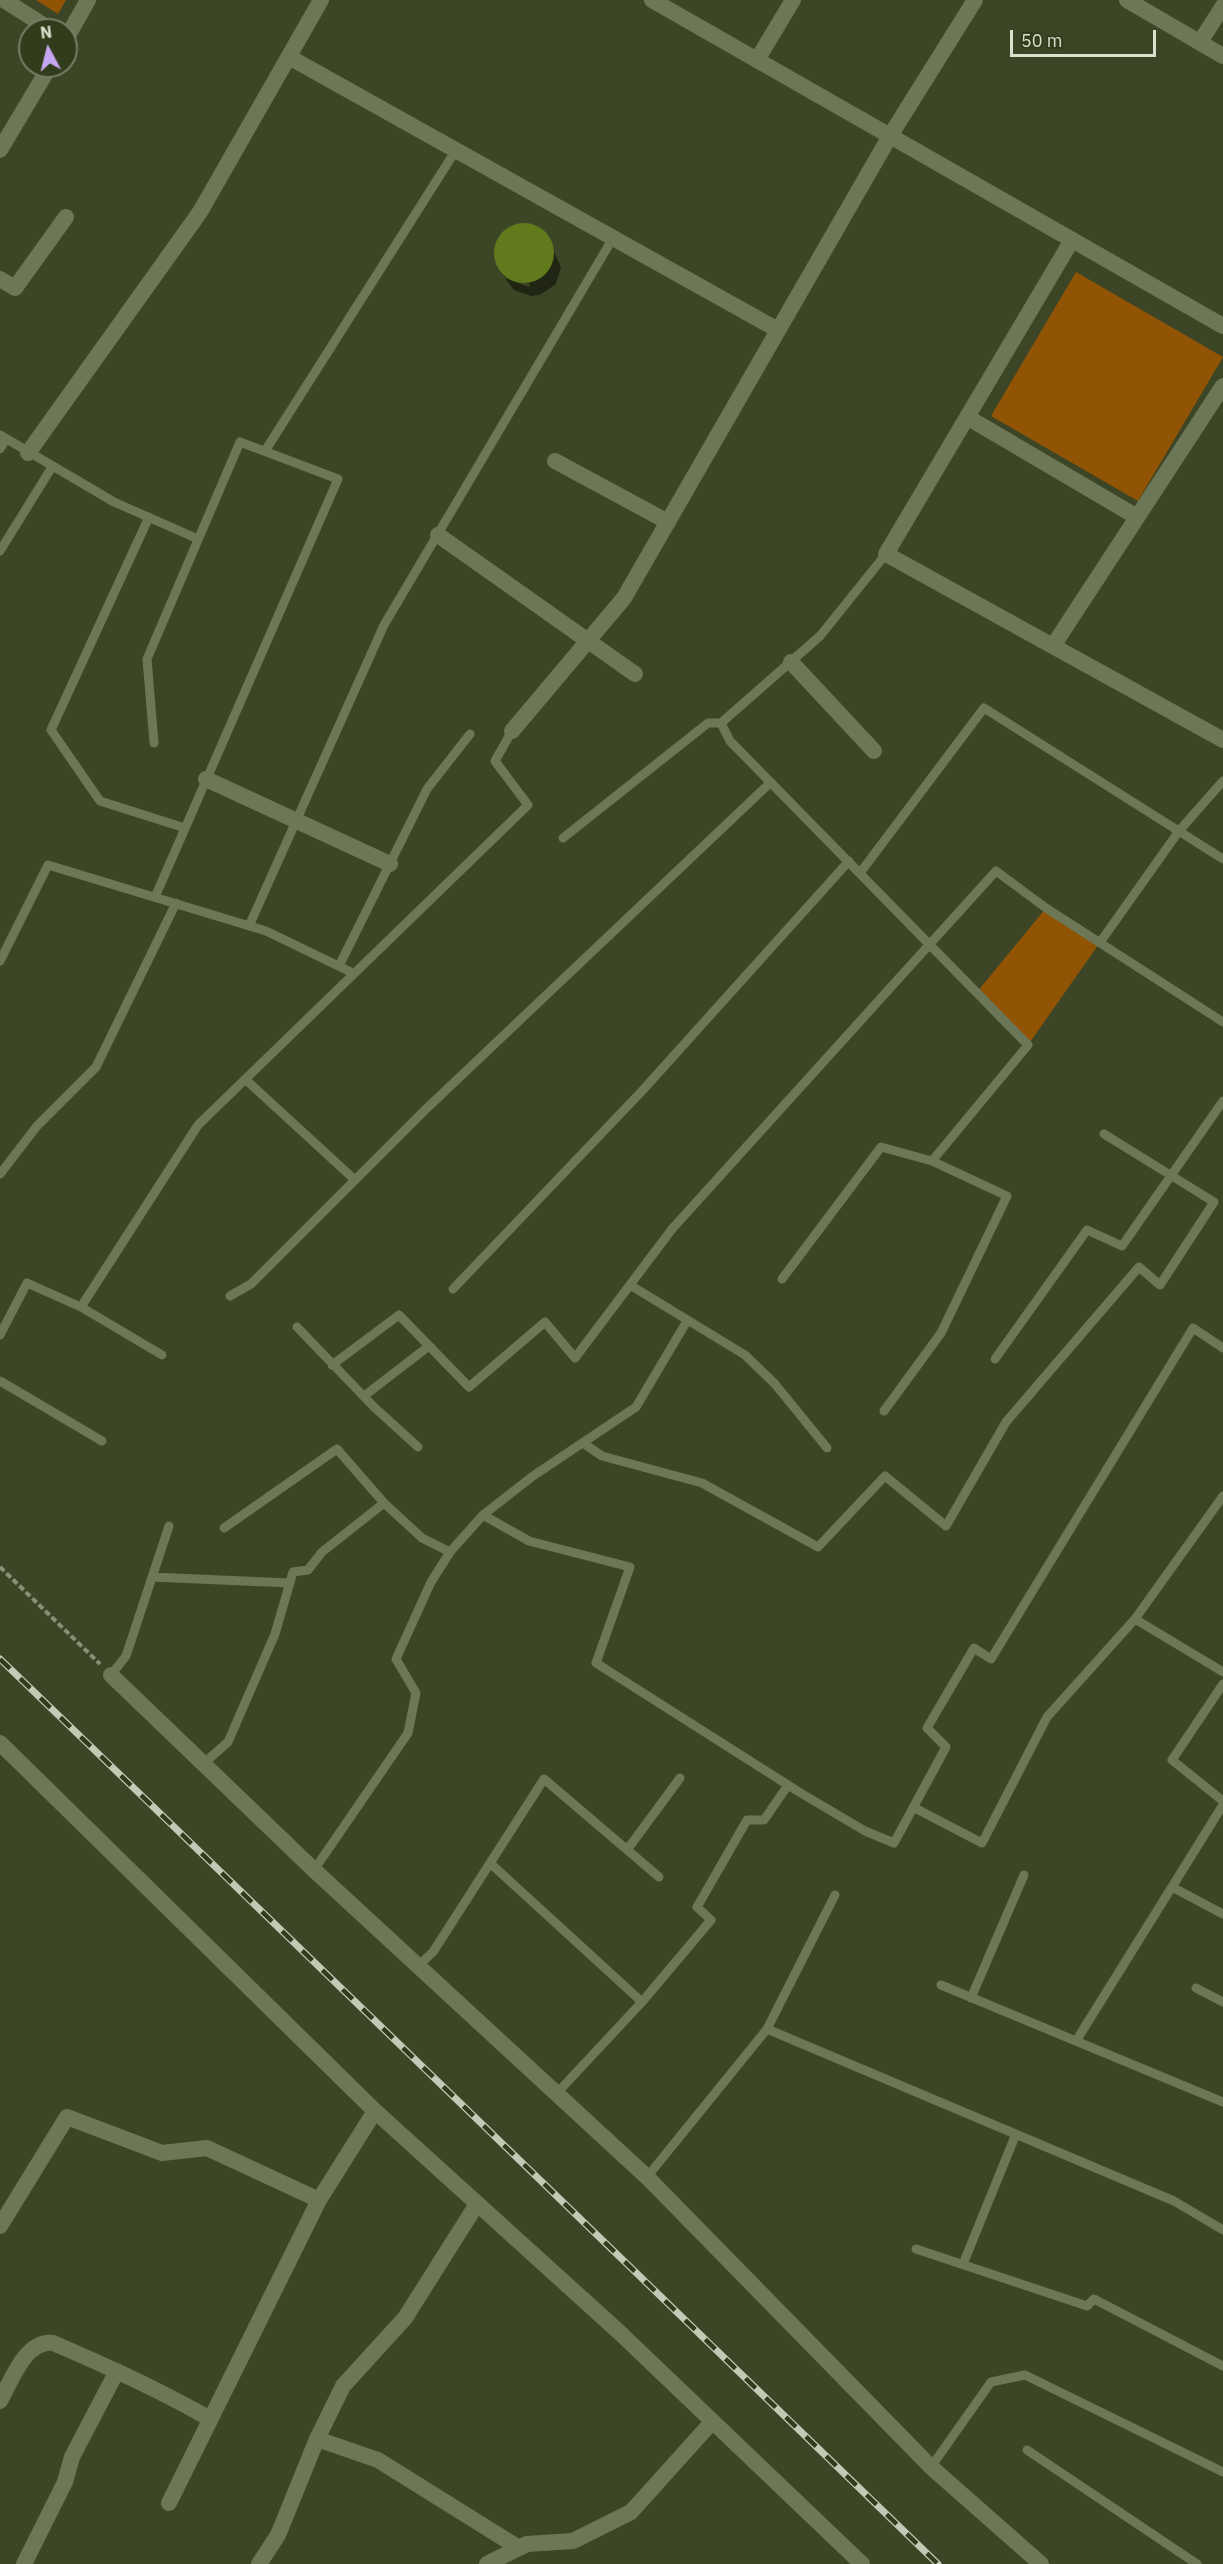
<!DOCTYPE html>
<html>
<head>
<meta charset="utf-8">
<style>
	body { margin:0 }
	#map { position:relative; width:1223px; height:2564px; overflow:hidden; background:#3c4626; font-family:"IBM Plex Sans",sans-serif }
	canvas { display:block }
	.north { position:absolute; left:18px; top:18px; width:60px; height:60px; box-sizing:border-box; background:#313c1c; border:2px solid #747e63; border-radius:50%; rotate:353deg; font-size:16px; font-weight:700; line-height:24px; text-align:center; color:#d9e0ce }
	.north::after { content:''; display:block; margin:auto; width:21px; height:27px; background:#c6a6f0; clip-path:polygon(50% 0,100% 100%,50% 72%,0 100%) }
	.scale { position:absolute; left:1010px; top:30px; width:146px; height:27px; box-sizing:border-box; border:3px solid #d9e0ce; border-top:0; padding-left:8px; font-size:18px; line-height:21px; white-space:nowrap; color:#d9e0ce; -webkit-text-stroke:4px #313c1c; paint-order:stroke }
</style>
</head>
<body>
<div id="map">
<canvas width="1223" height="2564"></canvas>
<div class="north">N</div>
<div class="scale">50 m</div>
</div>
<script>
const ctx = document.querySelector('canvas').getContext('2d');
ctx.lineJoin = 'round';
function fillPath(path, color) { ctx.fillStyle = color; ctx.fill(path, 'evenodd'); }
function trace(path, color, width, dash) { ctx.strokeStyle = color; ctx.lineWidth = width; ctx.lineCap = dash ? 'butt' : 'round'; ctx.setLineDash(dash || []); ctx.stroke(path); }
fillPath(new Path2D(`
	M36 0H66L58 14Z
	M1076 272 1223 357 1138 501 991 416Z
	M1046 908 1101 941 1028 1045 977 992Z`), '#905404');
fillPath(new Path2D(`
	M520 225 539 229 546 235 561 267 556 284 540 295 531 296 514 290 505 278 529 287 530 284 503 275 499 268 495 249 498 241 511 227Z`), '#0007');
fillPath(new Path2D(`
	M494 253a30 30 0 1 1 60 0a30 30 0 1 1-60 0Z`), '#617a1b');
trace(new Path2D(`
	M0 1567 100 1664`), '#889077', 4, [6, 3]);
trace(new Path2D(`
	M0 435 114 502 198 539
	M0 449 6 439
	M265 451 456 150
	M149 517 51 730 100 801 185 828
	M0 551 52 467
	M721 723 730 741 1028 1045 932 1161
	M154 743 147 659 240 442 338 479 155 897
	M563 838 708 723H721L820 636 886 554
	M860 873 984 708 1223 859
	M249 926 384 625 613 238
	M1101 941 1179 831 1223 781
	M0 961 48 865 266 931 353 973
	M339 966 427 789 470 734
	M245 1079 355 1180
	M0 1174 37 1126 96 1067 176 903
	M782 1279 881 1147 932 1161 1007 1196 941 1333 884 1411
	M630 1285 745 1355 775 1384 827 1448
	M453 1289 642 1091 849 861
	M230 1296 251 1284 425 1110 771 782
	M81 1307 198 1125 528 805 495 761 512 731
	M297 1327 374 1407 418 1447
	M0 1335 27 1283 81 1307 162 1355
	M995 1359 1087 1230 1122 1246 1223 1101
	M332 1365 399 1315 469 1387 545 1322 575 1358 672 1229 996 871 1046 908 1223 1022
	M0 1381 102 1441
	M364 1396 429 1346
	M583 1443 602 1456 702 1483 818 1547 885 1476 946 1526 1006 1422 1139 1267 1160 1285 1214 1202 1104 1134
	M483 1515 529 1541 630 1567 596 1663 799 1792 865 1831 894 1843 946 1747 927 1728 974 1648 991 1659 1193 1328 1223 1348
	M224 1528 337 1449 384 1503 422 1538 450 1552
	M152 1577 290 1583
	M1135 1619 1223 1672
	M111 1675 126 1656 169 1526
	M1223 1684 1172 1760 1223 1801
	M203 1764 228 1742 275 1634 293 1572 308 1570 322 1552 384 1503
	M913 1807 982 1843 1047 1717 1135 1619 1223 1496
	M627 1850 680 1778
	M490 1863 642 2002
	M314 1870 408 1733 416 1693 396 1659 431 1582 450 1552 483 1515 533 1476 636 1407 687 1321
	M1172 1887 1223 1914
	M418 1966 433 1952 544 1779 659 1877
	M941 1985 1223 2102
	M1196 1988 1223 2002
	M971 1998 1024 1875
	M767 2029 1174 2201 1223 2230
	M1076 2041 1223 1805
	M557 2093 642 2002 711 1920 697 1907 747 1820H764L788 1785
	M647 2177 767 2029 835 1895
	M916 2249 1087 2306 1094 2299 1223 2366
	M963 2264 1016 2134
	M1027 2450 1197 2564
	M931 2467 991 2382 1025 2375 1223 2472`), '#6b7756', 9);
trace(new Path2D(`
	M4 0 51 30
	M1127 0 1223 56
	M66 39 88 0
	M1200 42 1223 6
	M289 57 778 330
	M757 60 793 0
	M0 150 50 66
	M1072 240 886 554 1223 740
	M0 279 15 288 66 217
	M967 417 1137 517
	M28 453 200 212 321 0
	M555 461 668 522
	M438 535 635 674
	M1053 646 1223 386
	M791 662 874 751
	M512 731 624 598 890 136 975 0
	M206 779 390 864
	M111 1675 314 1870 647 2177 931 2467 1041 2564
	M0 1743 375 2111 619 2332 862 2564
	M477 2204 405 2318 343 2386 317 2439 378 2460 519 2548
	M0 2226 67 2117 162 2153 207 2148 319 2200 375 2111
	M0 2401C12 2380 25 2340 53 2343 107 2366 160 2390 210 2419
	M169 2503 319 2200
	M24 2564 65 2482 72 2457 117 2371
	M259 2564 278 2535 317 2439
	M487 2564 527 2544 573 2541 631 2512 712 2422`), '#6b7756', 16);
trace(new Path2D(`
	M652 0 1223 326`), '#6b7756', 16);
const rail = new Path2D(`
	M0 1659 938 2564`);
trace(rail, '#c2cab6', 7);
trace(rail, '#313c1c', 4.5, [14]);
</script>
</body>
</html>
